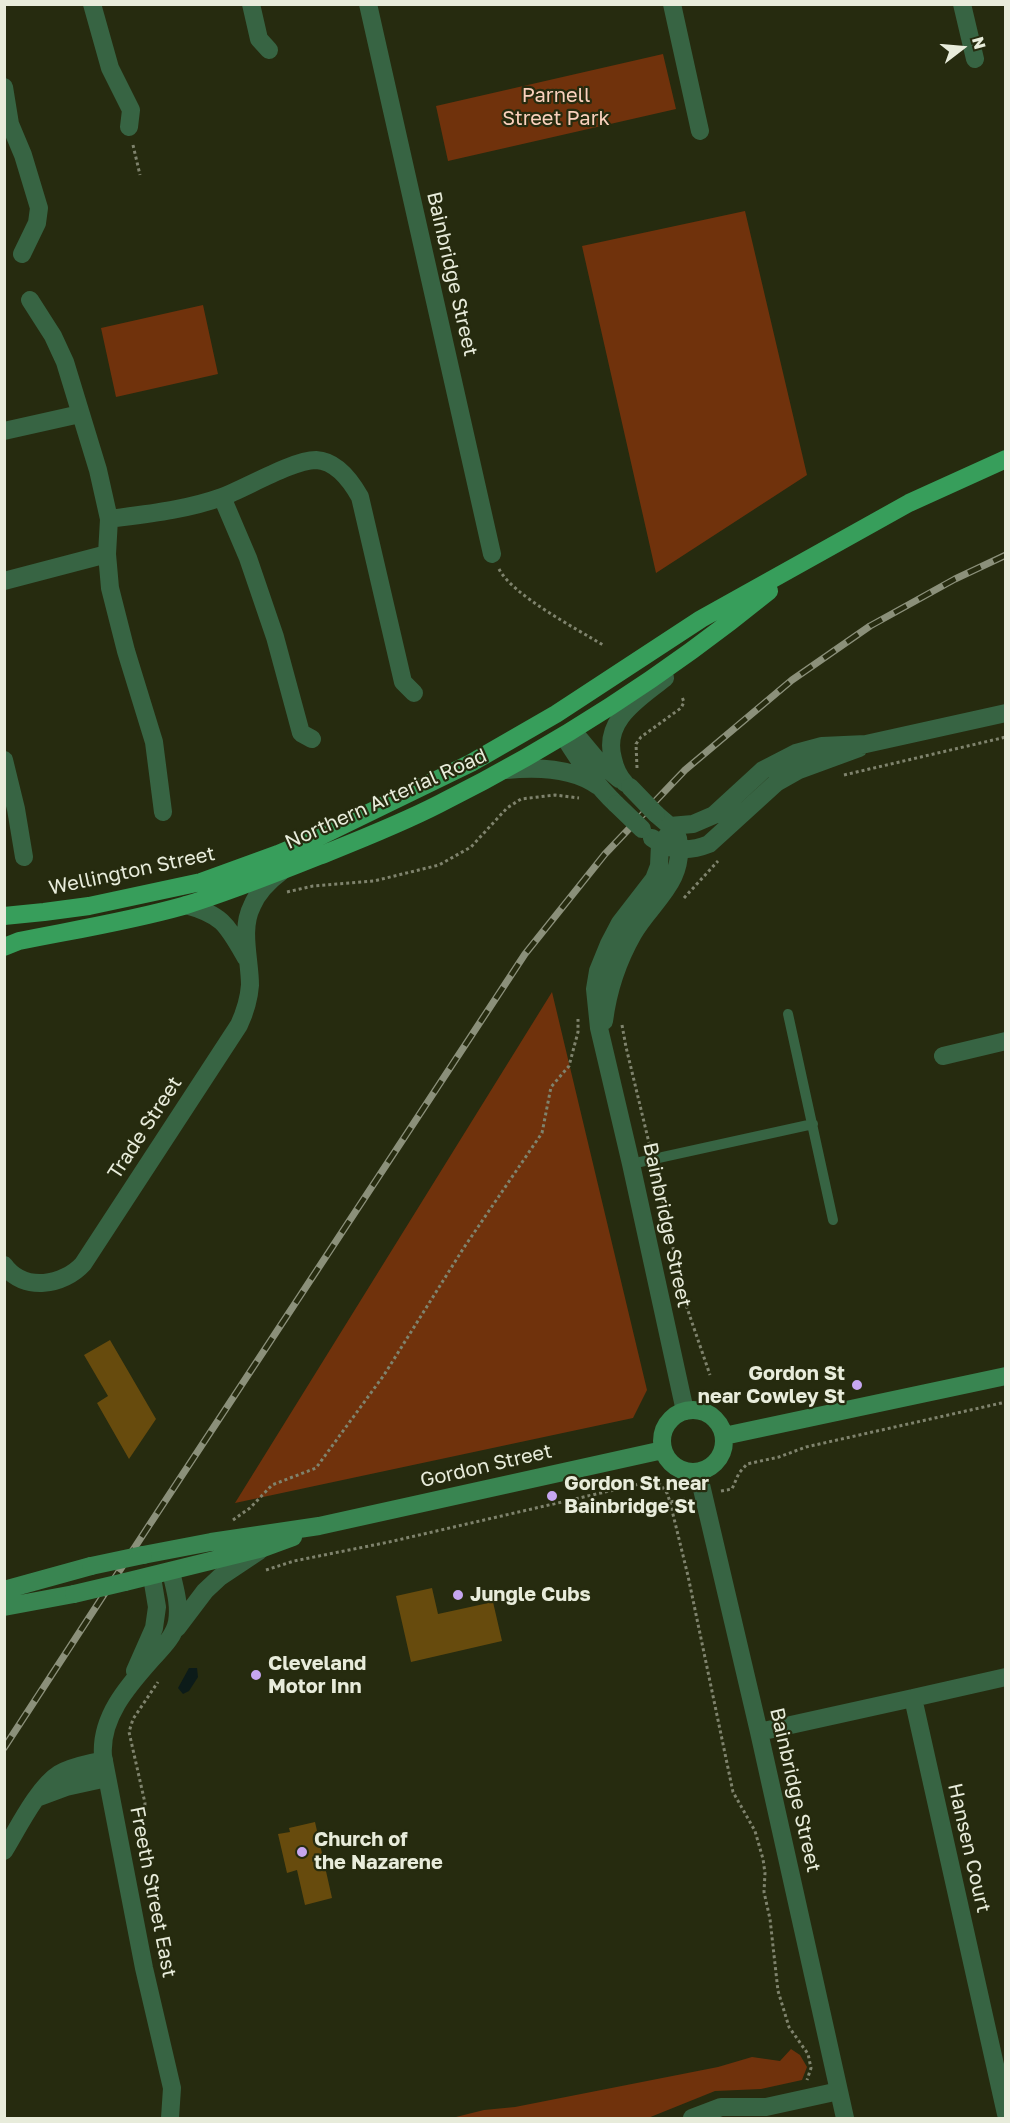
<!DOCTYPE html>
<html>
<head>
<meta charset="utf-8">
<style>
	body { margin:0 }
	#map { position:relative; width:1010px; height:2123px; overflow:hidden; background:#262b0f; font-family:"Golos Text",sans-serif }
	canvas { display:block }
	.frame { position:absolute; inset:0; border:6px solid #e8ecdb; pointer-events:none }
	.north { position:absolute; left:932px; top:18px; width:60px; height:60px; -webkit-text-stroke:4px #262b0f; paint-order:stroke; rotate:74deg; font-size:16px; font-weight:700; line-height:24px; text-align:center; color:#e8ecdb }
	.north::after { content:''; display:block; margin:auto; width:21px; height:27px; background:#e8ecdb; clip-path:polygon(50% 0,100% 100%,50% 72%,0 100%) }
</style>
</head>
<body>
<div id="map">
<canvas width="1010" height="2123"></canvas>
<div class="frame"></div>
<div class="north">N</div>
</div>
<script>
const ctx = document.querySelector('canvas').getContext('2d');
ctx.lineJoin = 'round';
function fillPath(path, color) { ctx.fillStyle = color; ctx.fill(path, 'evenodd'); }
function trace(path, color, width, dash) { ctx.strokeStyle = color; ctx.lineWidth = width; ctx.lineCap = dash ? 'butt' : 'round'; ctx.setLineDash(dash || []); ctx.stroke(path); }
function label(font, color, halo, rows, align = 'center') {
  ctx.font = font + ' "Golos Text",sans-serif'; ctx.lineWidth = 4.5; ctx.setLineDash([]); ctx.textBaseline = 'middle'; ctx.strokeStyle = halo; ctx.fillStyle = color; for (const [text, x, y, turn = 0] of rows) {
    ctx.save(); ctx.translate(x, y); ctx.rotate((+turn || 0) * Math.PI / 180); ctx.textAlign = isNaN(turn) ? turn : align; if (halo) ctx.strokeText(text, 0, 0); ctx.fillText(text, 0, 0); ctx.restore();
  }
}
fillPath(new Path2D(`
	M663 54 676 109 448 161 436 106Z
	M745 211 807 475 656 573 582 246Z
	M203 305 218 374 116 397 101 328Z
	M552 992 647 1390 633 1418 235 1503Z
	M791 2049 800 2055 807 2067 802 2080 761 2089 715 2091 648 2118H452L484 2110 515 2107 718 2067 752 2057 780 2061Z`), '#70320c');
fillPath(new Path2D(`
	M189 1668H197L198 1677 189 1691 183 1694 178 1688Z`), '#0c1b19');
fillPath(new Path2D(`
	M110 1340 156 1419 129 1459 97 1403 108 1396 84 1355Z
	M432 1588 438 1614 493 1602 502 1641 411 1662 396 1596Z
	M315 1822 332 1898 305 1905 297 1870 287 1873 278 1834 290 1832 289 1828Z`), '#674b0d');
trace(new Path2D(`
	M133 145 140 175
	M499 569C512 595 577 629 603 645
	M637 768 636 744 641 737 681 708 684 702 682 697
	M844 775 1006 737
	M287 892 313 886 374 881 439 865 471 847 507 808 521 799 555 795 579 798
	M684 898 718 861
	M622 1025 626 1047 650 1147
	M656 1171 685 1302 710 1375
	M721 1491 732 1489 739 1473 747 1464 779 1457 806 1447 1006 1402
	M670 1502 688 1576 733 1792 755 1831 763 1859 765 1873 764 1892 770 1919 778 1991 789 2027 808 2054 811 2068 807 2080
	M233 1520 250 1508 272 1485 316 1468 384 1375 463 1249 542 1133 551 1087 569 1066 578 1032V1019
	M266 1570 294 1561 389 1542 644 1483H659L667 1493 670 1502 685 1499
	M147 1853 143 1832 145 1803 129 1732 133 1719 158 1682`), '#7f836d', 3, [3, 3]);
trace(new Path2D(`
	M788 1014 833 1220
	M631 1164 813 1124`), '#376443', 10);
trace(new Path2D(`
	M92 4 110 68 131 110 129 127
	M251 4 259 39 269 50
	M368 4 492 554
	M672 4 700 131
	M962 4 975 59
	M4 87 10 124 23 155 39 208 37 223 22 254
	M30 300 53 336 65 362 98 470 109 519 107 554 110 588 126 651 154 742 163 812
	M4 431 80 414
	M222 497 248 558 275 637 301 733 312 739
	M109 519C147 514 186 510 222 497 246 488 293 460 316 460 337 461 351 481 360 497L403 682 414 693
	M4 581 107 554
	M573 731 598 761 619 779
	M564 736C579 761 595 784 616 804
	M4 760 16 809 24 857
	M506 770C536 767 572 767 598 786
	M625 783C618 776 615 768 613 759 602 720 639 699 665 678
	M656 814 670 826 693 824 714 815 763 770 796 753 822 746 866 744 1006 713
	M675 827 660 844 659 866 654 879 620 923 609 944 598 971 595 989 599 1028 631 1164 685 1411
	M652 838C669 851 689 852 709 844L776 783 799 770 859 748
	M186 905C223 915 227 925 246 958
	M604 1021C608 990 617 962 633 934 652 901 686 882 678 838
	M943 1056 1006 1041
	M4 1265C24 1293 64 1285 83 1264L239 1025C245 1012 249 999 250 985 250 960 240 929 252 906 258 891 270 880 282 871
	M698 1472 759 1732 845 2118
	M177 1628 205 1591 220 1577 259 1551
	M135 1671 154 1628 157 1607 152 1577
	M913 1698 1006 1677
	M759 1732 913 1698 1006 2114
	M39 1797 66 1787 107 1778
	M4 1851C17 1830 38 1787 59 1774 72 1766 89 1764 104 1760
	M170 2118 172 2088 144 1968 103 1756C100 1718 127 1687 151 1660 161 1649 174 1637 177 1622 180 1605 175 1589 171 1572
	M692 2118 721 2107H766L839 2091`), '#376443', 18);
trace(new Path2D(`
	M662 1441a31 31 0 1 1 62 0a31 31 0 1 1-62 0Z
	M724 1436 1006 1376
	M143 1555 211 1542 319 1526 663 1450
	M125 1582 263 1548 293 1537
	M4 1590 91 1566
	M4 1607 74 1594`), '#398551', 18);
trace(new Path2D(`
	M4 916 44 912 89 906 201 882 278 854 323 835 471 763 556 714 701 619 909 503 1006 459
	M4 947 19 941C74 930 130 921 183 906 229 892 274 874 319 856 359 840 400 824 439 804 557 745 667 674 769 591`), '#379e5b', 18);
const rail = new Path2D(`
	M4 1748 148 1527 525 954 605 854 685 770 792 680 870 626 955 579 1006 555`);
trace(rail, '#8b907a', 7);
trace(rail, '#262b0f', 4.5, [14]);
trace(new Path2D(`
	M630 787 656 814
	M616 804 642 829`), '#376443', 18);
trace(new Path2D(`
	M91 1566 143 1555
	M74 1594 125 1582`), '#398551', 18);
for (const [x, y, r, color] of [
	[857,1385,6,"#c6a6f0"],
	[552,1496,6,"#c6a6f0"],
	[458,1595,6,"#c6a6f0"],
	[256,1675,6,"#c6a6f0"],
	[302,1852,6,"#c6a6f0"]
]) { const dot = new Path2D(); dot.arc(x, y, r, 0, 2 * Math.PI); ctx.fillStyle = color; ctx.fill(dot); trace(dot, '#262b0f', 2); }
label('20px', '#fad1bd', '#262b0f', [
	["Parnell",556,96],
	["Street Park",556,119]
]);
label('20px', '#e8ecdb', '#262b0f', [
	["Bainbridge Street",452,274,77],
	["Northern Arterial Road",386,799,-24],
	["Wellington Street",132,871,-12],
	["Trade Street",145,1128,-57],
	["Bainbridge Street",667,1225,78],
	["Gordon Street",486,1466,-13],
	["Bainbridge Street",795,1790,77],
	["Hansen Court",969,1848,77],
	["Freeth Street East",153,1892,79]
]);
label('bold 20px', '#e8ecdb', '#262b0f', [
	["Gordon St",845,1374,"right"],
	["near Cowley St",845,1397,"right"],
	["Gordon St near",564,1484],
	["Bainbridge St",564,1507],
	["Jungle Cubs",470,1595],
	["Cleveland",268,1664],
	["Motor Inn",268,1687],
	["Church of",314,1840],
	["the Nazarene",314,1863]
], 'left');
</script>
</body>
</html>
